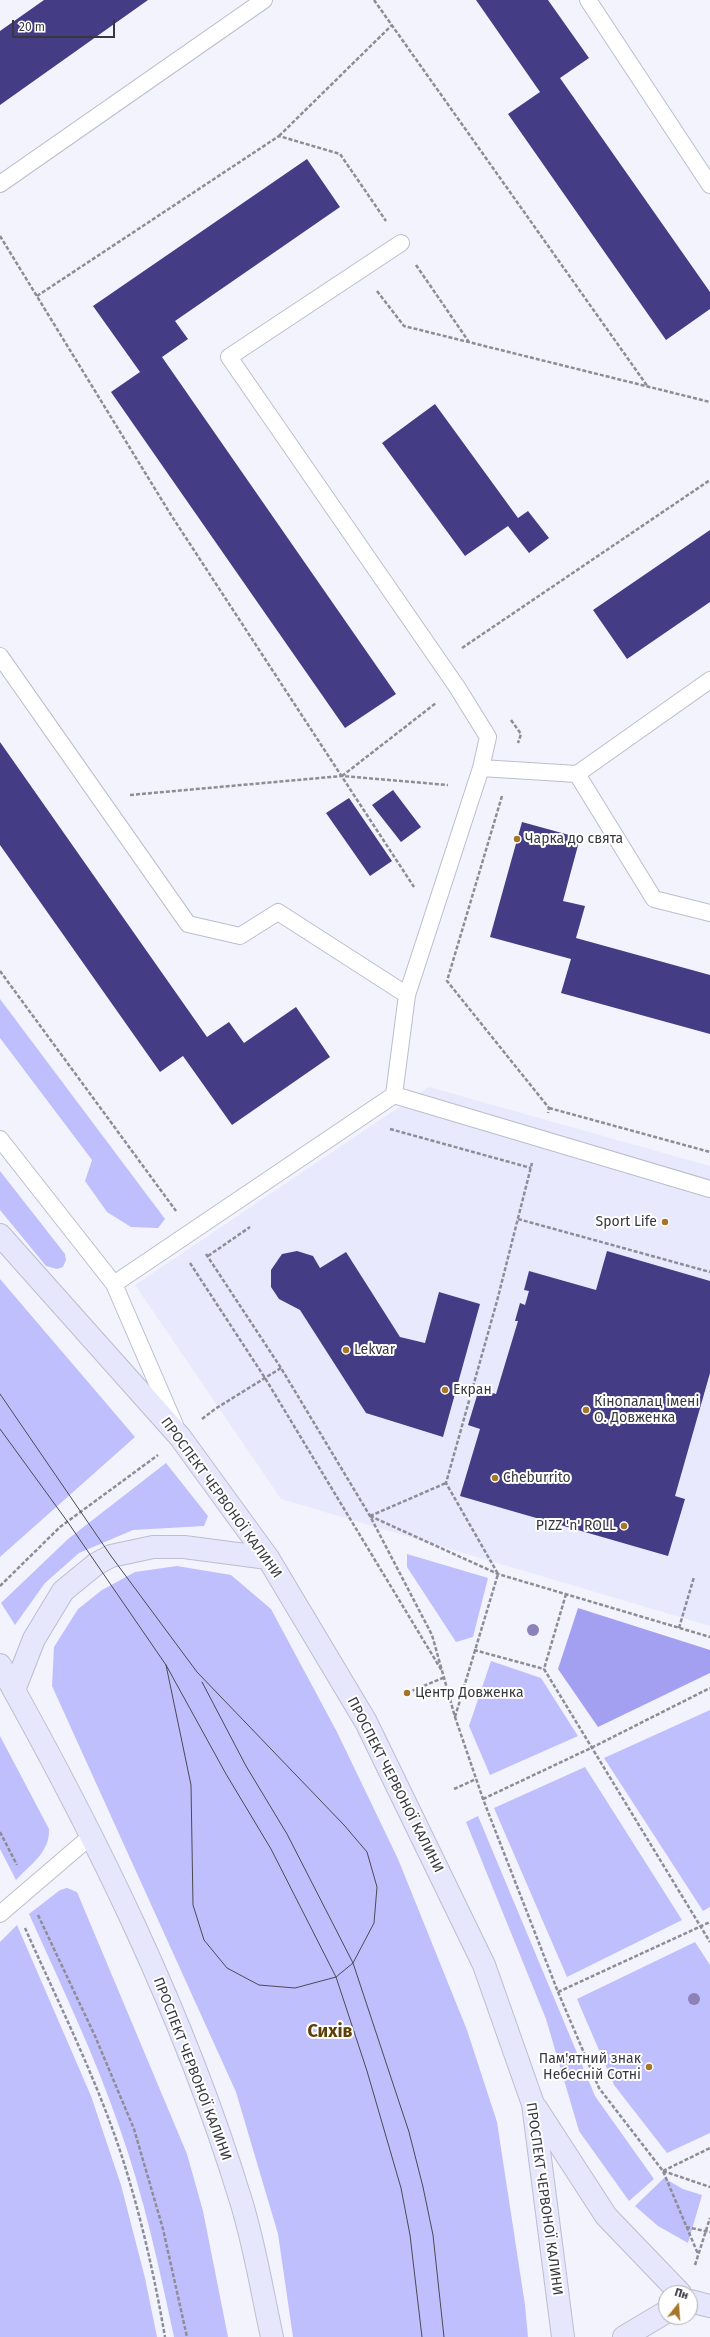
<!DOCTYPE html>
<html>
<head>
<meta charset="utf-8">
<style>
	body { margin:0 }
	#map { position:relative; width:710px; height:2337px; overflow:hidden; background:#f3f3fe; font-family:"Fira Sans",sans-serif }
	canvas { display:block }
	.north { position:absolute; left:658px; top:2285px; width:40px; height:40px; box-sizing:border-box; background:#fff; border:1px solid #afafb2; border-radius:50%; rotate:17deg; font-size:11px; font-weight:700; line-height:16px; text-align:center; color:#37373f }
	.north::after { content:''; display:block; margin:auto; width:14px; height:18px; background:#a5762a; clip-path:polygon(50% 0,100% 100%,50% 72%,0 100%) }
	.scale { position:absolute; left:12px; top:20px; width:103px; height:18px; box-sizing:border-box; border:2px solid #37373f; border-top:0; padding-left:5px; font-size:12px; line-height:14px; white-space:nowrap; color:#37373f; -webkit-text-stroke:3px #fff; paint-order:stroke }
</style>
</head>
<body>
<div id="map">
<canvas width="710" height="2337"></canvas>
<div class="north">Пн</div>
<div class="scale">20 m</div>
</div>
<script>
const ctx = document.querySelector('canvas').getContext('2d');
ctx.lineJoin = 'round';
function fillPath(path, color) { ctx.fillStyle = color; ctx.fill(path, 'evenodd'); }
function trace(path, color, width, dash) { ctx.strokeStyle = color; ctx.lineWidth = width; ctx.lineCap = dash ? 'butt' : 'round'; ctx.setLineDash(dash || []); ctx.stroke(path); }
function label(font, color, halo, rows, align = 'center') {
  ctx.font = font + ' "Fira Sans",sans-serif'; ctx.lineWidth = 4; ctx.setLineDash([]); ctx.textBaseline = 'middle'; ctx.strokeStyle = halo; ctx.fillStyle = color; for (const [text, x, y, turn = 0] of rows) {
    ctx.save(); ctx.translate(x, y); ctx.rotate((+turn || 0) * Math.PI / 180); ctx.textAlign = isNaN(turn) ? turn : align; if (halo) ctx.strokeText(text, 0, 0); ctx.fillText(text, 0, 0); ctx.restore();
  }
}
fillPath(new Path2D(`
	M429 1087 710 1166V1626L281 1499 135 1285Z`), '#e8e9fd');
fillPath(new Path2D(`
	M0 999 165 1219 158 1228 131 1227 107 1212 85 1181 92 1160 0 1038Z
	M0 1171 65 1254 66 1260 63 1267 57 1269 46 1266 0 1210Z
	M0 1279 135 1437 0 1557Z
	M166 1463 208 1516 204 1526 133 1530 79 1553 45 1583 15 1625 1 1603 68 1539Z
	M407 1554 488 1578 473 1637 456 1642 407 1567Z
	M177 1566 231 1575 271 1609 337 1732 398 1859 467 2030 497 2122 525 2305 528 2337H293L278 2234 236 2092 52 1686 54 1647 78 1609 102 1590 135 1572Z
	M491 1661 541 1678 578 1736 490 1775 469 1726Z
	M710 1710V1907L703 1911 604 1758Z
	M0 1736 49 1829C50 1852 31 1864 16 1880L0 1849Z
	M585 1767 682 1920 567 1977 494 1808Z
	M478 1816 595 2096 654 2179 629 2201 579 2131 546 2019 466 1822Z
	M67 1888 77 1892 187 2154 203 2211 228 2337H174C159 2267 144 2197 120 2129 95 2056 61 1985 29 1914L60 1890Z
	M17 1925 91 2096 121 2185 145 2278 157 2337H0V1942Z
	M695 1942 710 1965V2133L667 2153 614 2085 577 1999Z
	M664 2178 683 2189 702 2195 688 2243 658 2226 635 2206Z`), '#c0bffd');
fillPath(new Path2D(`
	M578 1608 710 1650V1673L598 1727 558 1669Z`), '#a3a0f1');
fillPath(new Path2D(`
	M44 0H148L0 105V31Z
	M476 0H548L589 58 560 78 710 292V309L666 340 508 114 540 92Z
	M307 159 340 207 175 321 188 339 162 357 396 694 345 728 111 392 140 372 93 306Z
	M435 404 518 518 528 511 549 538 529 553 508 526 465 556 382 443Z
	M710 530V602L627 659 593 610Z
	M0 742 207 1037 229 1022 244 1043 296 1007 330 1057 232 1125 183 1056 160 1072 0 845Z
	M393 790 421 827 401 842 372 805Z
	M349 798 392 861 370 876 326 813Z
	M522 822 580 838 563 901 585 906 576 938 710 975V1034L561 993 571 959 490 937Z
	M297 1251 313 1256 320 1268 346 1252 400 1337 425 1343 439 1292 480 1304 443 1437 366 1413 300 1310 279 1299 271 1287V1270L282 1254Z
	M607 1251 710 1281V1373L675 1496 685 1499 668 1556 460 1496 480 1429 468 1425 479 1389 496 1394 518 1321H515L520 1303 525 1305 529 1291 524 1290 529 1271 596 1290Z`), '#443c84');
const service = new Path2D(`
	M588 0 710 185
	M0 184 264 0
	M0 656 188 924 240 936 278 912 407 995
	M481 768 577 774 710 680
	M577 774 654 899 710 913
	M394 1095 710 1189
	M0 1139 114 1284 175 1425
	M114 1284 394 1095 407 995 481 768 488 737 457 687 229 357 401 243
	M0 1914 91 1836`);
const secondary = new Path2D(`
	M0 1235 180 1437 268 1558 366 1722 484 1965 533 2104 563 2337
	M0 1665C96 1836 184 2014 241 2201 255 2246 262 2292 272 2337
	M14 1690 34 1639 63 1591 96 1564 111 1556 153 1547H184L268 1558
	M536 2108 606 2216 680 2293
	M690 2301 710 2306
	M624 2337 666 2312`);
trace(service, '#bcbdce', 18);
trace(secondary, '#bcbdce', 24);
trace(new Path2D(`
	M374 0 648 387
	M279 136 392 25
	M0 236 171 515 414 887
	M416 265 469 342
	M377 291 404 326 710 402
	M37 296 279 136 340 154 386 221
	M462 648 710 480
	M511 720 521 734 518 743
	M342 776 436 703
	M130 795 342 776 448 785
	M502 796 447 981 549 1108 548 1113
	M0 971 176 1211
	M549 1108 710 1152
	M390 1129 531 1168
	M518 1219 710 1272
	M206 1254 281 1368 370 1516 432 1635 455 1717 483 1799 558 1992 599 2088 663 2171 698 2254
	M208 1256 250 1227
	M190 1263 265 1378 442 1671
	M202 1419 215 1409 281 1368
	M370 1516 498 1574 710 1637
	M370 1516 446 1483
	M0 1586 60 1527 158 1455
	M566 1594 544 1669 710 1942
	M679 1628 694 1577
	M474 1650 544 1669
	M407 1693 445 1677
	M455 1717 498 1574 446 1483 497 1301 532 1163
	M454 1789 476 1779
	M483 1799 593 1747 710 1688
	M0 1832 17 1865
	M38 1915 95 2036 134 2129 163 2229 187 2337
	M25 1928C62 2011 105 2095 130 2183 145 2234 156 2285 165 2337
	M558 1992 710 1922
	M663 2171 710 2148
	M663 2171 710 2187
	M686 2227 710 2232
	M695 2265 710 2218`), '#8d8d96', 2.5, [4, 2]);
trace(service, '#fff', 16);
trace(secondary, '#e6e6fc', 22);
trace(new Path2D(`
	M0 1394 111 1556 197 1672 344 1825 367 1852 377 1887 374 1923 353 1963 336 1977 295 1988 259 1985 227 1968 204 1940 193 1905 191 1785 166 1665
	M0 1429 67 1521 166 1665 226 1774 271 1849 336 1977 367 2071 401 2188 410 2235 422 2337
	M202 1682 246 1766 287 1834 353 1963 409 2132 423 2187 433 2235 444 2337`), '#4a4a52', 1);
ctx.fillStyle = '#8c82b9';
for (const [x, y] of [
	[533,1630],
	[694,1999]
]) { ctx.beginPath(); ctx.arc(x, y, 6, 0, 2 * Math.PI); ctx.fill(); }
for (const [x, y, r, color] of [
	[517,839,4,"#a5762a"],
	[665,1222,4,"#a5762a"],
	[346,1350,4,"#a5762a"],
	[445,1390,4,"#a5762a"],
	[586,1410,4,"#a5762a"],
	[495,1478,4,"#a5762a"],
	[624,1526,4,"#a5762a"],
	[407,1693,4,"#a5762a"],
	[649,2067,4,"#a5762a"]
]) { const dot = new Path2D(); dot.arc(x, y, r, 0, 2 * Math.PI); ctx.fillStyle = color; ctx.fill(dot); trace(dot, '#fff', 1.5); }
label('14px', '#37373f', '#fff', [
	["Чарка до свята",525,839],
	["Sport Life",657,1222,"right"],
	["Lekvar",354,1350],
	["Екран",453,1390],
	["Кінопалац імені",594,1402],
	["О. Довженка",594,1418],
	["Cheburrito",503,1478],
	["PIZZ 'n' ROLL",616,1526,"right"],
	["Центр Довженка",415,1693],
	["Пам'ятний знак",641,2059,"right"],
	["Небесній Сотні",641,2075,"right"]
], 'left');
label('14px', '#37373f', '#fff', [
	["ПРОСПЕКТ ЧЕРВОНОЇ КАЛИНИ",221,1498,54],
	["ПРОСПЕКТ ЧЕРВОНОЇ КАЛИНИ",395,1785,63],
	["ПРОСПЕКТ ЧЕРВОНОЇ КАЛИНИ",192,2069,69],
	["ПРОСПЕКТ ЧЕРВОНОЇ КАЛИНИ",544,2199,82]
]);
label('bold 18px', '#5e3e04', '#fff', [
	["Сихів",330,2032]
]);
</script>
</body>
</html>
